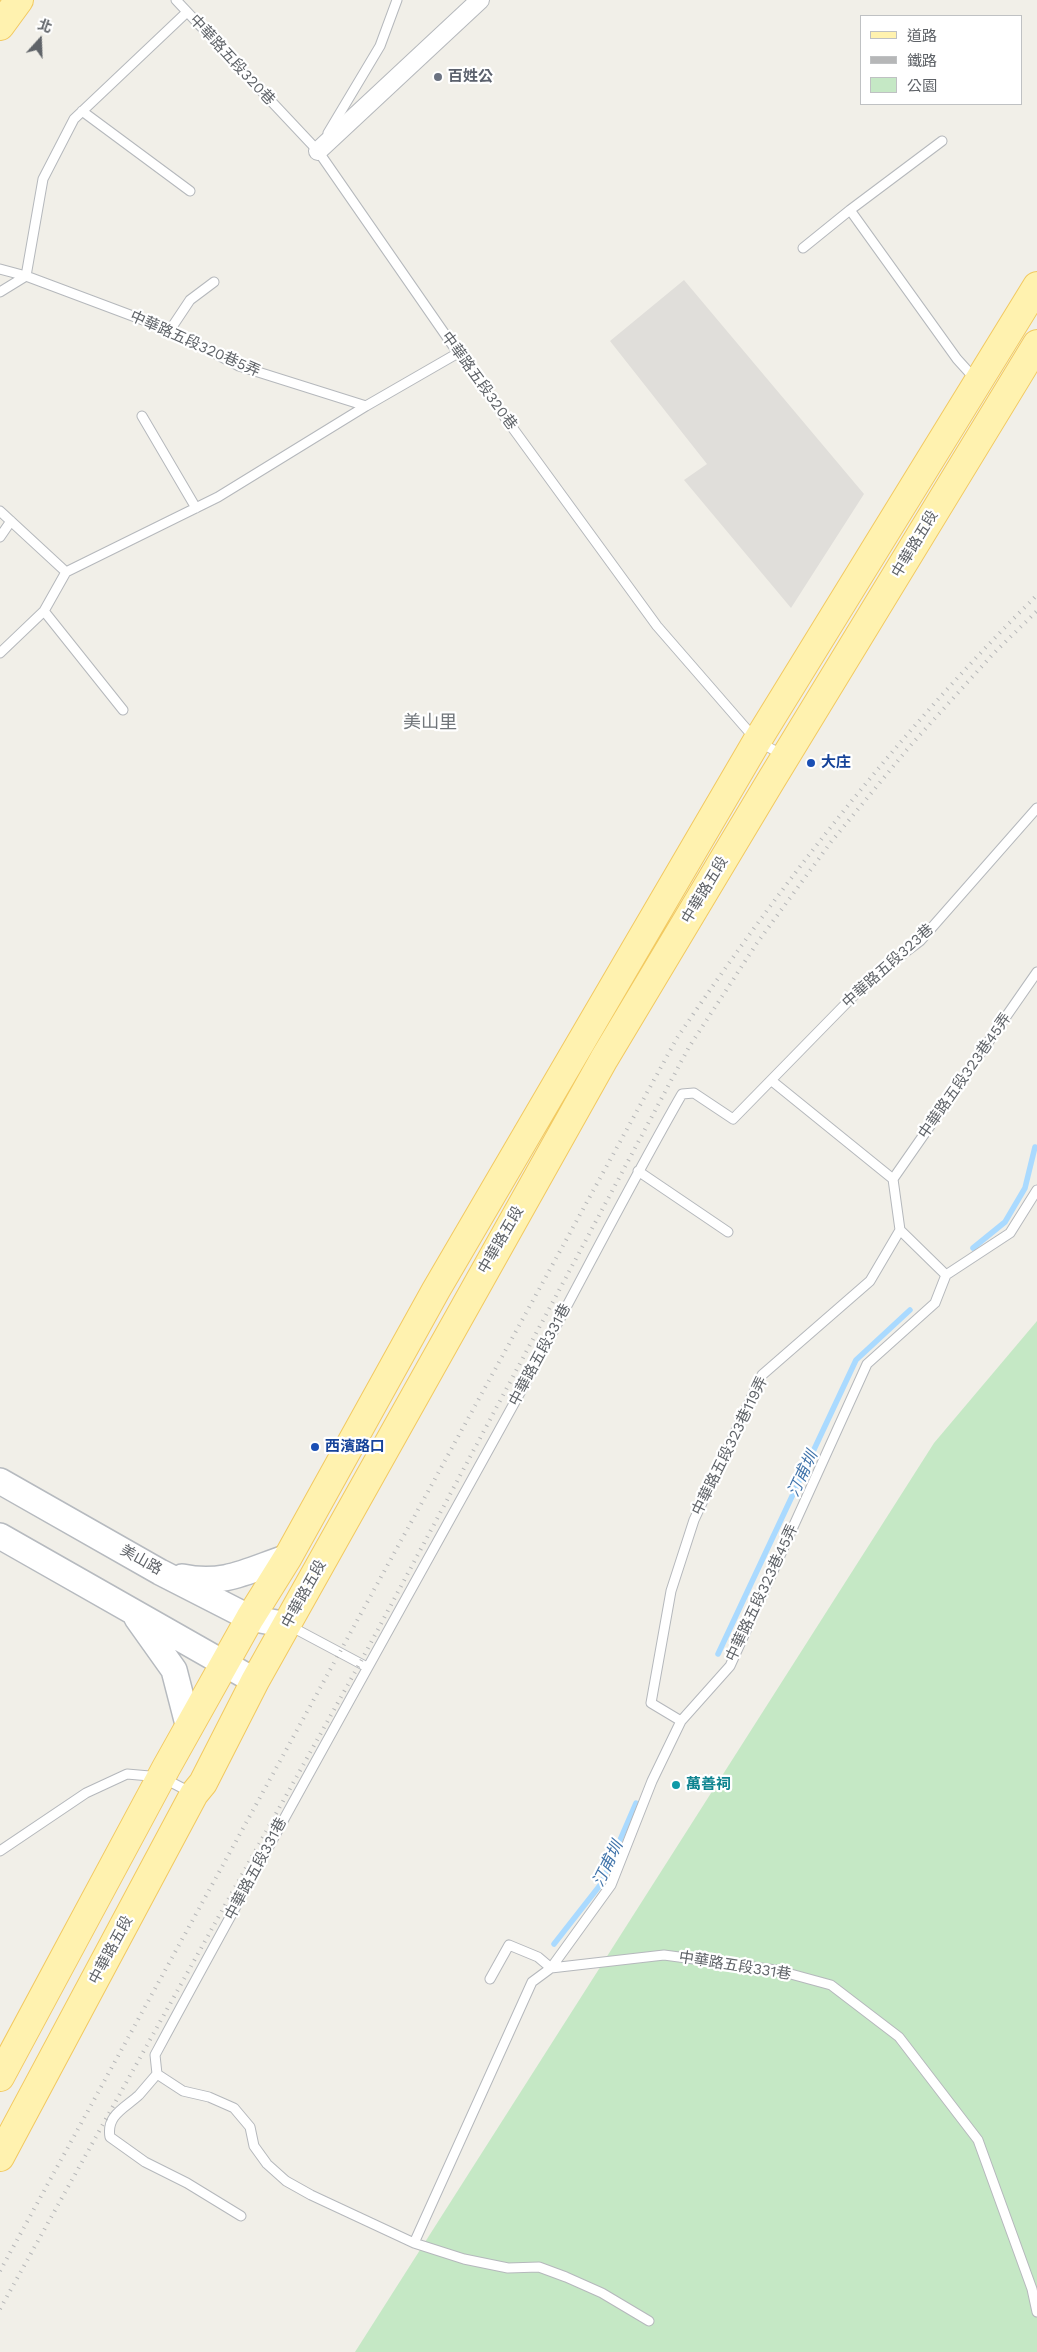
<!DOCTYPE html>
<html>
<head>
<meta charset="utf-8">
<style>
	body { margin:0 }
	#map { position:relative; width:1037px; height:2352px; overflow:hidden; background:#f1efe8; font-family:"Work Sans","Noto Sans TC",sans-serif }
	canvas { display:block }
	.legend { position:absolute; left:860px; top:15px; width:162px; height:90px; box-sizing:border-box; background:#fff; border:1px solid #bfc1c3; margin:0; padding:6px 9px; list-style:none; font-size:15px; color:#5f6368 }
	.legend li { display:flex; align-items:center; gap:10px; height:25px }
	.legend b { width:25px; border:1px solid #bfc1c3 }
	.north { position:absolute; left:15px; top:15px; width:50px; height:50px; -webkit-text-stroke:4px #fff; paint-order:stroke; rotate:20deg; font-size:14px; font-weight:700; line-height:20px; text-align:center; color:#5f6368 }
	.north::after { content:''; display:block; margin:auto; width:18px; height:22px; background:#5f6368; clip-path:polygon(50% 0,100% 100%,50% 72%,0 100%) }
</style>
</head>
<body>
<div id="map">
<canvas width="1037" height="2352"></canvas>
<ul class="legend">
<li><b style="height:6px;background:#fff2af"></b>道路</li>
<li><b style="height:6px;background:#b6b7b8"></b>鐵路</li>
<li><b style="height:14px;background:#c5e8c5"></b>公園</li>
</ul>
<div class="north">北</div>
</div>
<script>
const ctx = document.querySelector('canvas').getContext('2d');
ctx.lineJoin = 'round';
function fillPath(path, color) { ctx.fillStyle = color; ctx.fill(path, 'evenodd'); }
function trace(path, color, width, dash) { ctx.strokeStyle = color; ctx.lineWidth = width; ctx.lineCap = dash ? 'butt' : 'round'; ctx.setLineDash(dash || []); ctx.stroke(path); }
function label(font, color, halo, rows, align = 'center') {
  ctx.font = font + ' "Work Sans","Noto Sans TC",sans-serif'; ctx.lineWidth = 4.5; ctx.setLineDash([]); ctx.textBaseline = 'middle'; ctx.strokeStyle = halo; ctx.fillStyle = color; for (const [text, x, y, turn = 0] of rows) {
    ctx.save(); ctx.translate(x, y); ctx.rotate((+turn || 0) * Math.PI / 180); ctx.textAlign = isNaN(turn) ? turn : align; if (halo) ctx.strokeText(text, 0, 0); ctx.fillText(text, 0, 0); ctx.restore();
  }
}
fillPath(new Path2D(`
	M684 280 864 494 791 608 684 480 707 464 610 341Z`), '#e0deda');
fillPath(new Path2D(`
	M1037 1321V2352H355L934 1443Z`), '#c5e8c5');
trace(new Path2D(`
	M973 1248 1005 1222 1025 1188 1035 1147
	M718 1654 856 1360 910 1310
	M554 1944 601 1884 636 1803`), '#aadaff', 5.5);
const lane = new Path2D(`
	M176 0 318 151 458 353 657 626 757 741 783 755
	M82 111 190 191
	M328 133 380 46 397 0
	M942 141 850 210 957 359 976 380
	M803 248 850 210
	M0 269 26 276 170 330 239 366 366 406
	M0 292 26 276 43 179 74 119 187 12
	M170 330 190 300 214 282
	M142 416 196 508
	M0 511 66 572
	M0 537 11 521
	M44 611 123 710
	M0 653 44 611 66 572 218 497 366 406 458 353
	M638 1171 728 1232
	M893 1179 1037 972
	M900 1230 946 1275
	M290 1626 367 1667
	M681 1721 651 1703 671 1591 694 1520 762 1375 870 1281 900 1230 893 1179 772 1081
	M0 1851 86 1793 127 1774 161 1777 192 1793
	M551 1968 611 1885 652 1781 681 1721 730 1666 867 1364 935 1303 946 1275 1010 1233 1037 1190
	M490 1979 509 1945 538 1957 551 1968
	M157 2074 155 2055C277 1829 403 1605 527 1380 579 1285 628 1188 682 1094L694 1093 733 1119 871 978 920 941 1037 808
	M241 2216 187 2183 145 2162 110 2137C106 2115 125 2108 139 2095 145 2088 151 2081 157 2074L183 2091 209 2097 234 2108 250 2127 254 2146 267 2164 286 2181 311 2195 414 2243 464 2259 508 2268 539 2267 566 2277 602 2293 649 2321
	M414 2243 532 1982 551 1968 664 1955 776 1970 831 1985 899 2037 978 2140 1032 2289 1037 2312`);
const street = new Path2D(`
	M318 151 480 0`);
const secondary = new Path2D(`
	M0 1481 160 1572 250 1618 287 1625
	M0 1536 255 1681
	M182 1577C224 1586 249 1570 288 1557
	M137 1618 174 1670 189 1728`);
const primary = new Path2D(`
	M0 26 19 0
	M0 2077 166 1768 250 1618 288 1557 436 1290 757 741 1037 286
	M0 2157 194 1794 203 1783 255 1681 604 1059 770 782 1037 344`);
trace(lane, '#b5b8bc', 11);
trace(street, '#b5b8bc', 20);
trace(secondary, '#b6babf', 28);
trace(primary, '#f2c960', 30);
trace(lane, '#fff', 9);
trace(street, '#fff', 18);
trace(secondary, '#fff', 25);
trace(primary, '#fff2af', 28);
trace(new Path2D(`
	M0 2271 677 1038C784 880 901 730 1037 595
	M0 2309 360 1663 689 1047 757 943 831 842 910 746 993 654 1037 611`), '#b6b7b8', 4, [1, 6]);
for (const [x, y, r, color] of [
	[438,77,5,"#6b7280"],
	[811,763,5,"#1a4fb4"],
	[315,1447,5,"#1a4fb4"],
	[676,1785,5,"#0f9aa8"]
]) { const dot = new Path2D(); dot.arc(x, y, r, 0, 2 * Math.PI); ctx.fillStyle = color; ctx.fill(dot); trace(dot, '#fff', 2); }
label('15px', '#5f6368', '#fff', [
	["中華路五段320巷",232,60,47],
	["中華路五段320巷5弄",195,344,24],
	["中華路五段320巷",479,381,54],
	["中華路五段",915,544,-59],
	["中華路五段",705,890,-59],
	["中華路五段323巷",888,966,-42],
	["中華路五段323巷45弄",965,1076,-55],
	["中華路五段",501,1240,-60],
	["中華路五段331巷",540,1355,-62],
	["中華路五段323巷119弄",730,1446,-64],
	["美山路",141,1560,29],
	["中華路五段323巷45弄",762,1593,-65],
	["中華路五段",304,1594,-61],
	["中華路五段331巷",256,1869,-62],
	["中華路五段",111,1950,-62],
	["中華路五段331巷",735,1966,9]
]);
label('bold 15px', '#5b616d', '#fff', [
	["百姓公",448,77]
], 'left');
label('bold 15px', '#164399', '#fff', [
	["大庄",821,763],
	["西濱路口",325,1447]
], 'left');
label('bold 15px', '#0d838f', '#fff', [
	["萬善祠",686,1785]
], 'left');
label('italic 16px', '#4174aa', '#fff', [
	["汀甫圳",803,1474,-65],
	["汀甫圳",608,1864,-64]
]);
label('18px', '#70757a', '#fff', [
	["美山里",430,723]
]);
</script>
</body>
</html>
